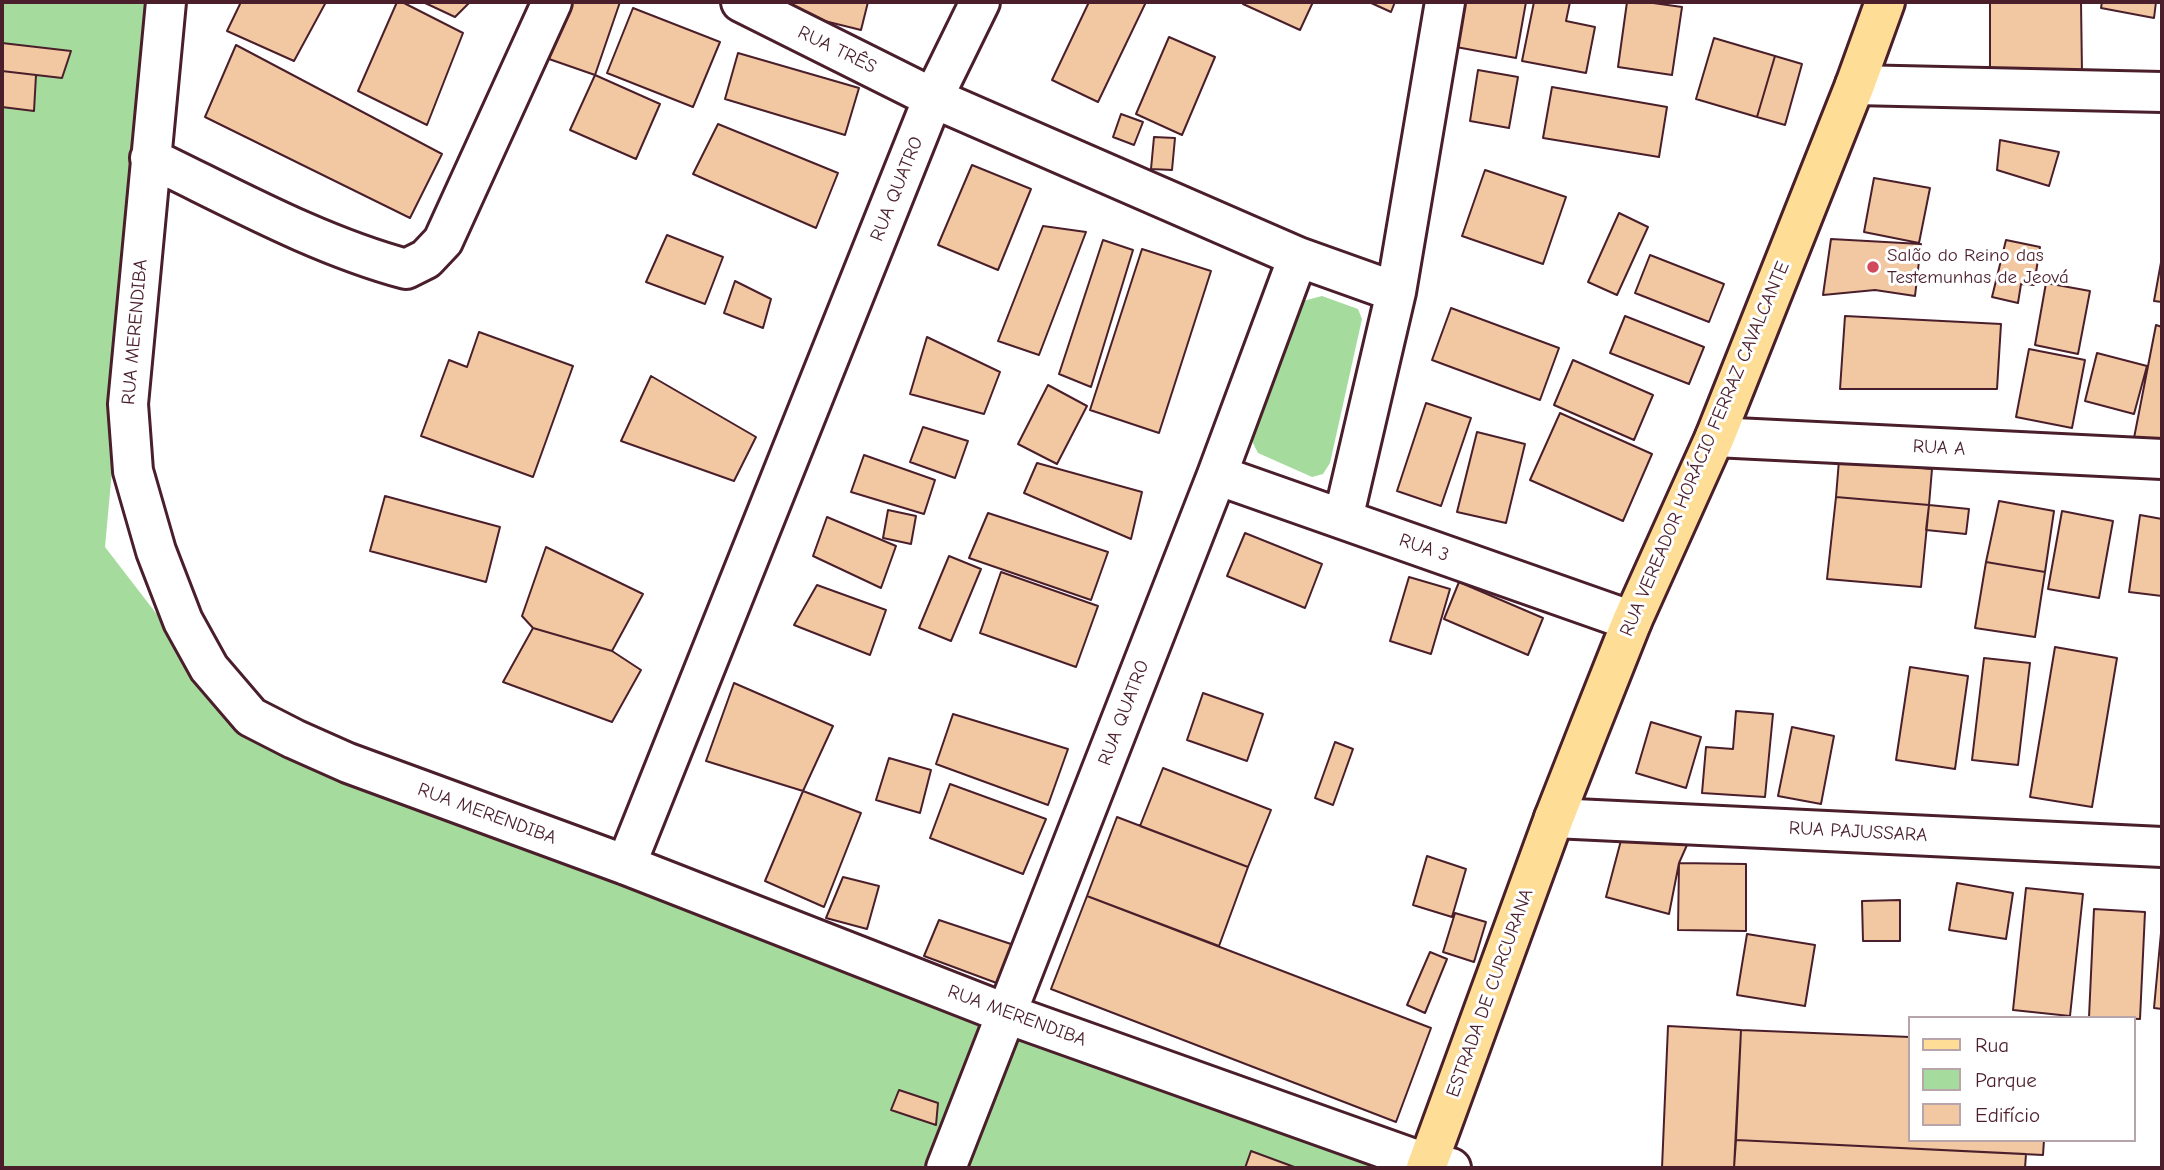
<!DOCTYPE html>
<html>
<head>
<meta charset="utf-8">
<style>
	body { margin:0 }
	#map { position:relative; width:2164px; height:1170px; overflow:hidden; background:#fff; font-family:"Comic Neue",sans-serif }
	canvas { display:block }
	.frame { position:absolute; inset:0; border:4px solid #4a1f2b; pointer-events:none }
	.legend { position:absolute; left:1908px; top:1016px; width:228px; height:126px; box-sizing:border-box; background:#fff; border:2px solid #b7a5aa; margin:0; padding:9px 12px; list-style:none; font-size:21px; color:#4a1f2b }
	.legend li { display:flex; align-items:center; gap:14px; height:35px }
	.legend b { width:35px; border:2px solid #b7a5aa }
</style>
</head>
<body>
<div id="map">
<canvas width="2164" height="1170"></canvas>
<div class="frame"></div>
<ul class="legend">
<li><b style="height:9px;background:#fede96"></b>Rua</li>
<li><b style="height:19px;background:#a6db9e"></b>Parque</li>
<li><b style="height:19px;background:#f2c8a2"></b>Edifício</li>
</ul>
</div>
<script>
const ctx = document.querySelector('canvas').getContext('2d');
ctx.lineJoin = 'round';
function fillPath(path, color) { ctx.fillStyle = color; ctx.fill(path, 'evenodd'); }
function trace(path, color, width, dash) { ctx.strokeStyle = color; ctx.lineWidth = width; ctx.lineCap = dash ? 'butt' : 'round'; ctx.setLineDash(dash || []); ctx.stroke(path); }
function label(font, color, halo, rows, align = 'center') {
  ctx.font = font + ' "Comic Neue",sans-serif'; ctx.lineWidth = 6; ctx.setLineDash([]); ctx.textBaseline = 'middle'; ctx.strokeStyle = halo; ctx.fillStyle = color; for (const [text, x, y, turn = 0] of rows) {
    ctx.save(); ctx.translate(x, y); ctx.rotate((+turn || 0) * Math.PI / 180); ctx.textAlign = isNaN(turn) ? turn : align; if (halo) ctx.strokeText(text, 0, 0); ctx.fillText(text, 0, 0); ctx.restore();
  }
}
fillPath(new Path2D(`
	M2 2H155L105 547 250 735 1391 1168H2Z
	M1322 296 1358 309 1362 319 1330 463 1323 474 1312 477 1258 453 1252 441 1251 421 1303 301Z`), '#a6db9e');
const building = new Path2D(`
	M241 2H326L294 61 227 31Z
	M397 2H402L463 33 427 125 358 91Z
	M423 2H470L455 17Z
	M568 2H620L595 75 549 59Z
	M787 2H868L861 30 784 11Z
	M1089 2H1146L1098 102 1052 80Z
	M1244 2H1313L1300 30 1243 4Z
	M1369 2H1395L1391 12Z
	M1464 2H1526L1516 58 1456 47Z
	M1534 2H1570L1566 21 1595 27 1586 73 1522 61Z
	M1627 2H1646L1682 7 1672 75 1618 67Z
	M1990 2H2081L2082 73 1990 74Z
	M2102 2H2156L2154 18 2101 8Z
	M633 8 720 42 693 107 607 73Z
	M1169 37 1215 57 1182 135 1136 114Z
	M1714 38 1775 56 1757 117 1696 99Z
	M2 43 71 51 62 78 2 71Z
	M236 45 442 154 410 218 205 117Z
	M738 53 859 88 845 135 725 99Z
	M1775 56 1802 64 1785 125 1757 117Z
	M1478 70 1518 77 1509 128 1470 121Z
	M2 71 36 75 34 111 2 107Z
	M595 75 660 104 636 159 570 130Z
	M1552 87 1667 107 1659 157 1543 138Z
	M1121 114 1143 122 1134 145 1113 137Z
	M718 124 838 173 816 228 693 174Z
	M1154 137 1175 138 1172 170 1151 169Z
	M2000 140 2059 152 2049 186 1997 170Z
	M972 165 1031 189 998 270 938 245Z
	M1485 170 1566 197 1543 264 1462 236Z
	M1874 178 1930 188 1919 243 1864 232Z
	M1619 213 1648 227 1617 295 1588 282Z
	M1043 226 1086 232 1039 355 998 341Z
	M667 235 723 257 705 304 646 282Z
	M1831 239 1921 244 1915 296 1875 290 1823 295Z
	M1103 240 1133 250 1091 387 1059 374Z
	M2006 240 2040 247 2034 285 2021 284 2018 303 1992 297Z
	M1142 249 1211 271 1159 433 1090 410Z
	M1650 255 1724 284 1709 322 1635 293Z
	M2162 257V302L2154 301Z
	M735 281 771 299 763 328 724 313Z
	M2046 283 2090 291 2078 354 2035 345Z
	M1451 308 1559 348 1540 400 1432 360Z
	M1625 316 1704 347 1689 384 1610 353Z
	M1845 316 2001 324 1997 389H1840Z
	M2156 325 2162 327V444L2134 438Z
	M479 332 573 366 533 477 421 436 449 360 467 367Z
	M927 337 1000 372 984 414 910 394Z
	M2029 349 2085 360 2072 428 2016 417Z
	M2097 353 2147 366 2134 414 2085 401Z
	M1573 360 1653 395 1634 440 1554 405Z
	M651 376 756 437 734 481 621 441Z
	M1048 385 1087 406 1057 464 1018 444Z
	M1426 403 1471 418 1441 506 1397 491Z
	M1560 413 1652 454 1623 521 1530 480Z
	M923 427 968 441 955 478 910 462Z
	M1477 432 1525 444 1506 523 1457 512Z
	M864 455 935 480 924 514 851 492Z
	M1839 460 1932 469 1929 505 1836 497Z
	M1037 463 1142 492 1131 539 1024 493Z
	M385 496 500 527 486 582 370 551Z
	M1836 497 1929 505 1921 587 1827 579Z
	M1999 501 2054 511 2045 572 1986 562Z
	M1929 505 1969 509 1966 534 1926 530Z
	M888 510 916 516 911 544 883 538Z
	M2062 511 2113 521 2099 598 2048 589Z
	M988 513 1108 552 1091 600 969 558Z
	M2140 515 2162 519V596L2129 592Z
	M827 517 896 546 881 588 813 556Z
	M1245 533 1322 564 1305 608 1227 576Z
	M546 547 643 594 612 651 533 628 522 616Z
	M949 556 981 569 951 641 919 628Z
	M1986 562 2045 572 2035 637 1975 628Z
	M1001 572 1098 606 1076 667 980 633Z
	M1409 577 1450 589 1431 654 1390 641Z
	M1459 582 1543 618 1528 655 1444 619Z
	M817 585 886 610 870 655 794 625Z
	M533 628 612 651 641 670 612 722 503 682Z
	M2055 647 2117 658 2092 807 2030 797Z
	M1984 658 2030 663 2018 765 1972 760Z
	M1910 667 1968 676 1955 769 1896 760Z
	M734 683 833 726 803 791 706 761Z
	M1203 693 1263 714 1247 761 1187 740Z
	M1736 711 1773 714 1765 797 1702 793 1706 747 1733 749Z
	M953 714 1068 749 1048 805 936 764Z
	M1651 722 1701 737 1686 788 1636 773Z
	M1792 727 1834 736 1821 804 1778 796Z
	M1335 742 1353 749 1333 805 1315 798Z
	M889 758 931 770 920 813 876 800Z
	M1163 768 1271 810 1248 867 1140 826Z
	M950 784 1046 819 1023 874 930 838Z
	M803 791 861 813 824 907 765 881Z
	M1117 817 1248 867 1219 946 1087 896Z
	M1624 829 1687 845 1679 863 1669 914 1606 897Z
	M1427 856 1466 869 1452 917 1413 905Z
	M1679 863 1746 864V931L1678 930Z
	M843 877 879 886 867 929 826 918Z
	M1957 883 2013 893 2006 939 1949 930Z
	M2026 888 2083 894 2070 1016 2013 1010Z
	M1087 896 1431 1028 1396 1122 1051 989Z
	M1900 900V941H1863L1862 901Z
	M2094 909 2145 912 2140 1019 2089 1017Z
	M1455 913 1486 922 1474 962 1443 952Z
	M939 920 1017 946 1002 985 924 956Z
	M2162 922V1009L2154 1008Z
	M1747 934 1815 945 1805 1006 1737 995Z
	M1430 952 1447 959 1425 1013 1407 1005Z
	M1668 1026 1741 1030 1734 1168H1662Z
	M1741 1030 1910 1037V1140H2044L2043 1155 1736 1140Z
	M899 1090 938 1103 936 1125 891 1110Z
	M1736 1140 2026 1154 2025 1168H1734Z
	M1251 1151 1297 1168H1245Z`);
fillPath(building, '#f2c8a2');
trace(building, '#4a1f2b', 2);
const minor = new Path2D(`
	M166 2 128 404 133 471 156 551 183 621 209 668 251 717 294 739 348 763 626 865 1007 1014 1428 1164 1451 1168
	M741 2 933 98 1298 257 1396 292
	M1855 85 2162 92
	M150 158C233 198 317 245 406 269L426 259 443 241 552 2
	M1715 437 2162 459
	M1217 475 1632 621
	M1343 519 1396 292 1445 2
	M1554 818 2162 847
	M626 865 933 98 980 2
	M946 1168 1217 475 1298 257`);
const primary = new Path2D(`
	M1426 1168 1554 818 1589 729 1632 621 1715 437 1855 85 1885 2`);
trace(minor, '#4a1f2b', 44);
trace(primary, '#4a1f2b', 44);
trace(minor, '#fff', 38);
trace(primary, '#fede96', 38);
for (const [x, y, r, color] of [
	[1873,267,7,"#d1495b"]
]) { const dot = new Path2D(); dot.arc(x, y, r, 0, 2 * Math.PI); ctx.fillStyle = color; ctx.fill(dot); trace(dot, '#fff', 2.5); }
label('19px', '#4a1f2b', '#fff', [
	["RUA TRÊS",837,50,26],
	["RUA QUATRO",897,189,-68],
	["RUA MERENDIBA",135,332,-85],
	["RUA A",1939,448,3],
	["RUA VEREADOR HORÁCIO FERRAZ CAVALCANTE",1705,449,-67],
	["RUA 3",1424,548,19],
	["RUA QUATRO",1124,713,-69],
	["RUA MERENDIBA",487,814,20],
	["RUA PAJUSSARA",1858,832,3],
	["ESTRADA DE CURCURANA",1490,993,-70],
	["RUA MERENDIBA",1017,1016,20]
]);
label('19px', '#4a1f2b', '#fff', [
	["Salão do Reino das",1887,256],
	["Testemunhas de Jeová",1887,278]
], 'left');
</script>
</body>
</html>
